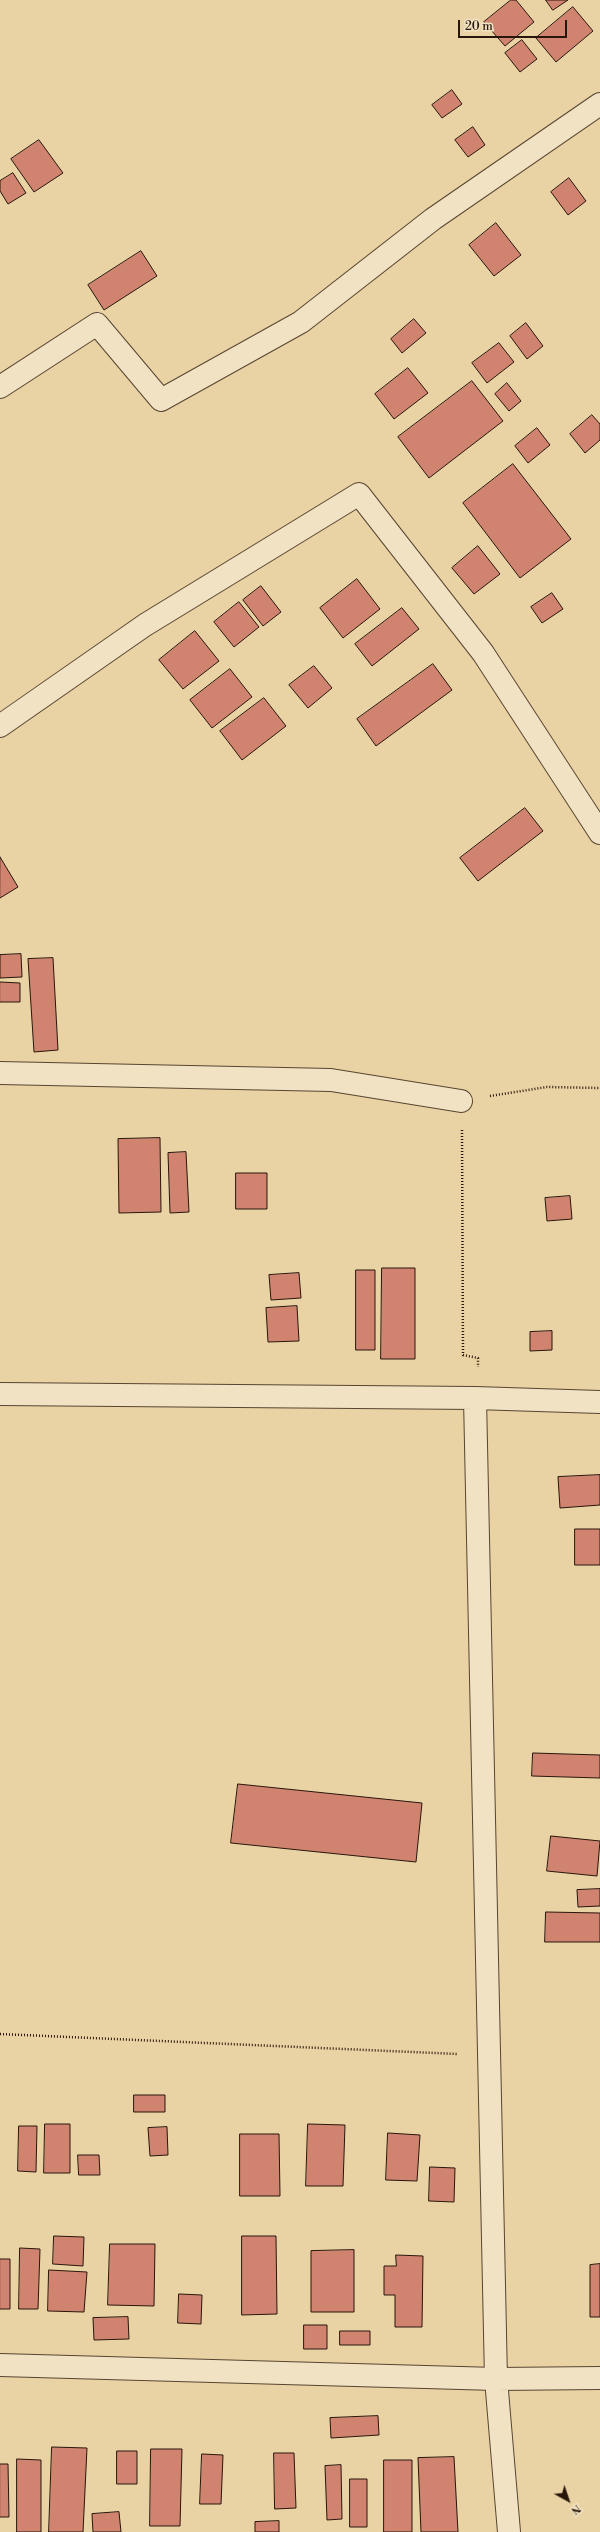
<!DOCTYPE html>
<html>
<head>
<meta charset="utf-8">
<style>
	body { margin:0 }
	#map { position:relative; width:600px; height:2532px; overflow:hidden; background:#e9d2a3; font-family:"Libre Bodoni",serif }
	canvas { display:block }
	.north { position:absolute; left:548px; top:2480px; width:40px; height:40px; -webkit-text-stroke:3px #f1e2c3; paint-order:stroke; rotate:140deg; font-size:11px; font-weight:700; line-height:16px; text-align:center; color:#28160b }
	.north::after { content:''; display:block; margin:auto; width:14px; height:18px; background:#28160b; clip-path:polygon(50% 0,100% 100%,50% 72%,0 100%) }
	.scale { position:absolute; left:458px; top:20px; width:109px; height:18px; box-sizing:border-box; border:2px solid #28160b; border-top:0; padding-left:5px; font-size:12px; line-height:14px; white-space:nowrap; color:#28160b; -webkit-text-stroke:3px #f1e2c3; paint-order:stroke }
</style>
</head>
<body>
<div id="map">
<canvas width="600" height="2532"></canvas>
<div class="north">N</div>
<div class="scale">20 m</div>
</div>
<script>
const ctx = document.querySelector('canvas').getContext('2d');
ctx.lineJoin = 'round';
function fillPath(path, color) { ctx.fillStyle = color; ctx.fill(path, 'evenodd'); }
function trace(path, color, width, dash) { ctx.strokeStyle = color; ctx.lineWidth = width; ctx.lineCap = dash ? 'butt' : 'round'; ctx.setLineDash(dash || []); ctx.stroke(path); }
const building = new Path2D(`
	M511 0H516L534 22 505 46 484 22Z
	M546 0H568L553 10Z
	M573 7 593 31 556 62 536 38Z
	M522 40 537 59 520 72 505 53Z
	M452 90 462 104 442 118 432 105Z
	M473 127 485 145 468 157 455 140Z
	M39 140 63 173 34 192 11 159Z
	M13 173 26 193 8 204 0 191V181Z
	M569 178 586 201 568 215 551 192Z
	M496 223 521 255 494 276 469 245Z
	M141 251 157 276 104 310 88 285Z
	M414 319 426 333 402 353 391 339Z
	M526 323 543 346 527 359 510 336Z
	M499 343 514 362 487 383 472 363Z
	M408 368 428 393 394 419 375 394Z
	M472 381 503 421 429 478 398 437Z
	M507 383 521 401 509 411 495 394Z
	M592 415 600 424V440L585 453 570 434Z
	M537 428 550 445 528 463 515 446Z
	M513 464 571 539 520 578 463 503Z
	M478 546 500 574 474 594 452 568Z
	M357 579 380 609 343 638 320 608Z
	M261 586 281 612 263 626 243 600Z
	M552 593 563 609 542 623 531 607Z
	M239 602 259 627 234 647 214 622Z
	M402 608 419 629 372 666 355 644Z
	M195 631 219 661 183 689 159 660Z
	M433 664 452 690 376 746 357 719Z
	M314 666 332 688 308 708 289 685Z
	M230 669 252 697 212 728 190 700Z
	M264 698 286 726 242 760 220 731Z
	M525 808 543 831 478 881 460 858Z
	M0 857 18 887 0 898Z
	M21 954 22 977 0 978V955Z
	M53 958 58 1050 34 1052 28 959Z
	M0 982 20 983V1002H0Z
	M160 1138 161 1212 119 1213 118 1139Z
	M186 1152 189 1212 170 1213 168 1153Z
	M236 1173H267V1209H236Z
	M570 1196 572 1219 547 1221 545 1198Z
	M382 1268H415V1359H381Z
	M356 1270H375V1350H356Z
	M299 1273 301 1298 271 1300 269 1275Z
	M297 1306 299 1341 268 1342 266 1308Z
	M552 1331V1350L530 1351V1332Z
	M600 1475V1505L560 1508 558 1477Z
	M575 1529H600V1565H575Z
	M533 1753 600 1755V1778L532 1776Z
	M238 1784 422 1803 416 1862 231 1843Z
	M551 1836 600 1841 597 1876 547 1871Z
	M600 1889V1906L578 1907 577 1890Z
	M546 1912 600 1913V1942H545Z
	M134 2095H165V2112H134Z
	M45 2124H70V2173H44Z
	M308 2124 345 2125 343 2186H306Z
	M19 2126H37L36 2172 18 2171Z
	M167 2127 168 2155 150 2156 148 2128Z
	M388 2133 420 2135 417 2181 386 2180Z
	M240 2134H279L280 2196H240Z
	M78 2155H99L100 2175H79Z
	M430 2167 455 2168 454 2202 429 2201Z
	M54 2236 84 2237 83 2266 53 2264Z
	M242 2236H276L277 2314 242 2315Z
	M110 2244H155L154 2306 108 2305Z
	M20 2248 40 2249 38 2309H19Z
	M354 2250V2312H311V2251Z
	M396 2255 423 2256 422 2327H395V2295H384V2266H396Z
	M0 2259H10V2309H0Z
	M600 2264V2317H590V2265Z
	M49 2270 87 2272 84 2312 48 2311Z
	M179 2294 202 2295 201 2324 178 2323Z
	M128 2317 129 2339 94 2340 93 2318Z
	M304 2325H327V2349H304Z
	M340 2331H370V2345H340Z
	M378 2416 379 2435 331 2438 330 2418Z
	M52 2447 87 2448 83 2532H49Z
	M151 2449H182L180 2526H150Z
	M117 2451H137V2484H117Z
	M274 2453H294L296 2508 275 2509Z
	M202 2454 223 2455 221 2504H200Z
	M454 2457 458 2532H421L418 2458Z
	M17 2459 41 2460V2532H17Z
	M384 2460H412V2532H384Z
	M0 2464H8L9 2517H0Z
	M341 2465 342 2519 327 2520 325 2466Z
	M350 2479H367V2527H350Z
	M119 2512 121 2532H93L92 2514Z
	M279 2521V2532H255V2522Z`);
fillPath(building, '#d08470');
trace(building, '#28160b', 1);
const street = new Path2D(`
	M0 387 97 324 161 400 301 322 433 219 600 104
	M0 726 145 625 359 494 483 653 600 833
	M0 1073 331 1080 461 1101
	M0 1394 475 1398 600 1402
	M475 1398 496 2379 509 2532
	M0 2365 496 2379 600 2378`);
trace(street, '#584531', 24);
trace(new Path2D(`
	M490 1096 547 1087 600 1088
	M462 1130 463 1355 478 1358V1367
	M0 2034 458 2054`), '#28160b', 2.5, [1, 2]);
trace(street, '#f1e2c3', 22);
</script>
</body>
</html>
